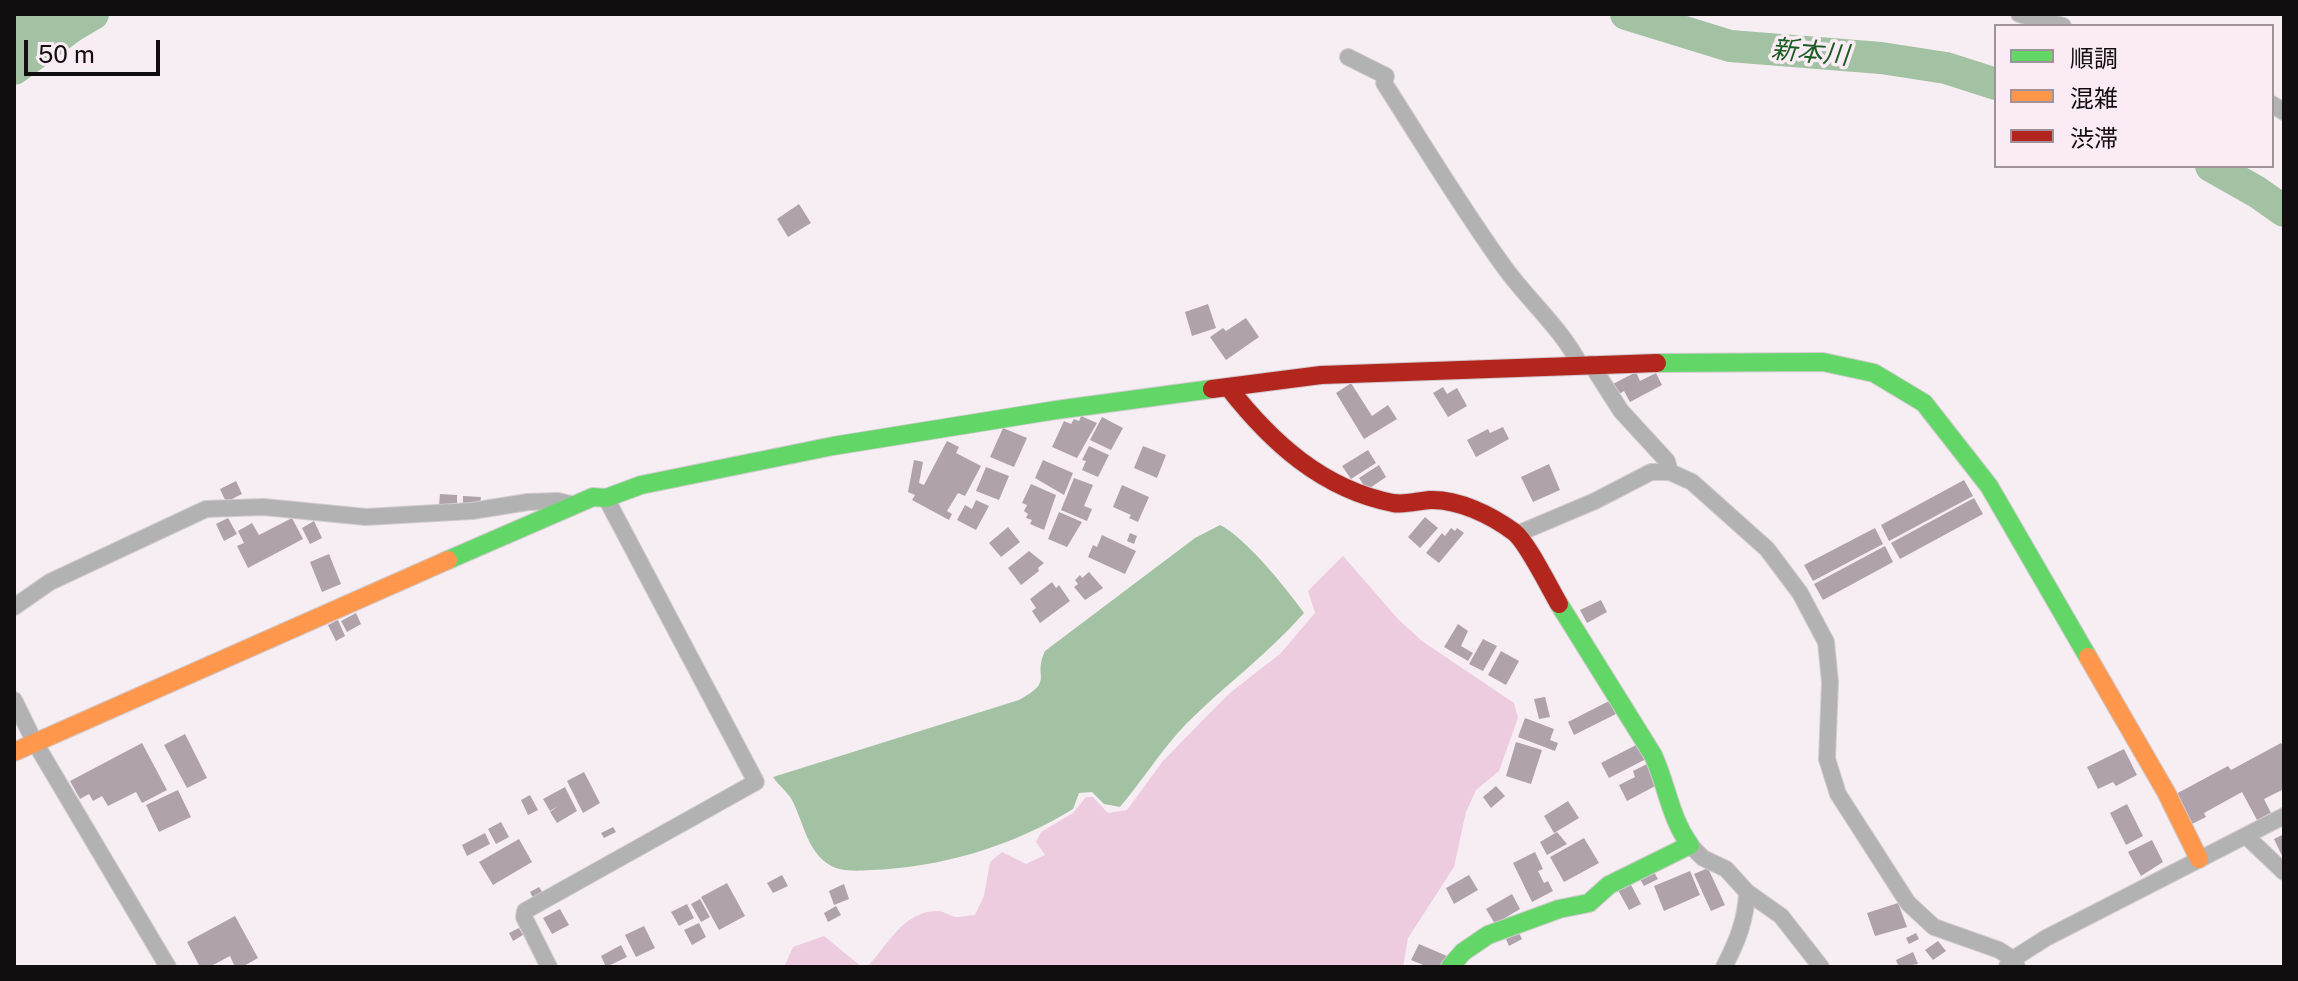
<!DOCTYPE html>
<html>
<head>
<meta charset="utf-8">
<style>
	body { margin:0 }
	#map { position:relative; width:2298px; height:981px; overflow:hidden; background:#f6eef3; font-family:"Public Sans","Noto Sans JP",sans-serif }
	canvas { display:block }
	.frame { position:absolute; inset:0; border:16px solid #120e10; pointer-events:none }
	.legend { position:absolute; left:1994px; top:24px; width:280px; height:144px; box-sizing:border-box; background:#faebf4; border:2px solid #9d9399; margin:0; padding:10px 14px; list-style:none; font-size:24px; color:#120e10 }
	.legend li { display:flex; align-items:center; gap:16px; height:40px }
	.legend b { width:40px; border:2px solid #9d9399 }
	.scale { position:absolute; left:24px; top:40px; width:136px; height:36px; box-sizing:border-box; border:4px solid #120e10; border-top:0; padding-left:10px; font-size:24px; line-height:28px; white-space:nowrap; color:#120e10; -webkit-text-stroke:6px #faebf4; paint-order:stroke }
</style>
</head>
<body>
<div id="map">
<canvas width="2298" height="981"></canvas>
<div class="frame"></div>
<ul class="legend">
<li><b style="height:10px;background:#63d668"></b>順調</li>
<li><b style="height:10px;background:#ff974d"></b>混雑</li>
<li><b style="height:10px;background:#b3261e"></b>渋滞</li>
</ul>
<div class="scale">50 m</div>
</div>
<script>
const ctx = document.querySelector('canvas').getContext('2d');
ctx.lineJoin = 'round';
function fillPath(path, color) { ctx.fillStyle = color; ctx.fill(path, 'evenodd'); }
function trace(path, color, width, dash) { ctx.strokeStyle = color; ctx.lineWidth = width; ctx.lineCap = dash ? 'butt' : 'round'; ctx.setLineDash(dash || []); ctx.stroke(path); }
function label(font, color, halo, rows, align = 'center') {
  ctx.font = font + ' "Public Sans","Noto Sans JP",sans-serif'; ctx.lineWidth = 7; ctx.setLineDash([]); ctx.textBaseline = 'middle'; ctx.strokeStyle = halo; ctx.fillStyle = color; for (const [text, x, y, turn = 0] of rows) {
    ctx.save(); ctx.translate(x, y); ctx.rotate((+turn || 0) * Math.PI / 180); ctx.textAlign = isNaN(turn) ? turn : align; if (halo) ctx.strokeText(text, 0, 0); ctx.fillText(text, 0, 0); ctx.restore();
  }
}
fillPath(new Path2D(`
	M1343 556 1398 619 1422 641 1514 703 1518 718 1499 771 1476 790 1466 812 1454 867 1408 938 1403 967H867C887 946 904 910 938 911 944 911 950 916 956 917 962 917 969 915 975 915L984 896 990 862 1002 852 1026 864 1045 855 1036 842 1041 832 1073 813 1086 797H1093L1108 813 1127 810 1163 761 1201 722 1231 692 1280 654 1315 613 1308 591Z
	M824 936 862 967H784L793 947Z`), '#eecce0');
fillPath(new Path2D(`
	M1220 525C1246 538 1286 588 1304 613 1267 655 1225 685 1186 724 1161 750 1143 780 1120 807L1104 804 1092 792 1079 793 1073 809C1013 846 940 868 870 870 857 871 839 872 828 864 807 850 803 821 792 800 787 791 779 786 773 777L1019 700C1056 680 1032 678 1045 651L1195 538Z`), '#a3c1a3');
trace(new Path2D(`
	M1626 14 1730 46 1881 58 1946 68 1996 84
	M14 33 42 26 71 27
	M14 69 71 27 93 14
	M2211 166 2257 192 2284 211`), '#a3c1a3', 32);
fillPath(new Path2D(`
	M799 204 811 223 788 237 777 219Z
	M1208 304 1216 328 1192 336 1185 312Z
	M1246 318 1259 337 1226 360 1210 337 1223 328 1226 331Z
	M1636 372 1640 381 1656 373 1662 385 1630 402 1624 391 1616 396 1611 385Z
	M1351 383 1372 416 1388 405 1397 419 1364 439 1336 393Z
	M1443 387 1447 394 1457 388 1467 406 1448 417 1433 393Z
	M1081 416 1097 423 1077 458 1052 447 1064 421 1071 424 1074 419 1079 421Z
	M1102 417 1123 428 1111 450 1090 440Z
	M1503 427 1509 439 1476 457 1467 440 1488 429 1490 433Z
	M1003 428 1027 438 1014 467 990 457Z
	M947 441 959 447 956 453 981 466 965 496 958 493 947 511 952 514 949 520 912 500 915 495 908 492 914 460 923 462 919 483 924 485Z
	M1089 446 1109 455 1098 477 1082 470 1086 461 1082 460Z
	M1143 446 1166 455 1157 478 1134 468Z
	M1368 450 1376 463 1351 479 1342 466Z
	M1043 460 1073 473 1064 495 1035 478Z
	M1549 464 1560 490 1533 502 1521 477Z
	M1379 465 1386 477 1367 490 1359 478Z
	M986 467 1009 476 999 500 976 491Z
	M1074 478 1093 485 1084 506 1092 509 1087 521 1061 510Z
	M1964 480 1973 496 1889 541 1881 525Z
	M236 481 242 494 226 502 220 489Z
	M1031 484 1056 495 1044 530 1030 524 1032 520 1026 518 1028 514 1024 511 1027 505 1022 503Z
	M1122 485 1149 497 1138 522 1129 518 1131 515 1113 507Z
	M440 494 457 495V506L439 505Z
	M463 496 481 497 480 504H463Z
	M1974 498 1983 514 1900 559 1891 543Z
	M976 500 989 506 976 530 957 520 965 505 972 509Z
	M1059 512 1082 522 1067 547 1048 539Z
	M1425 517 1438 528 1420 548 1408 537Z
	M228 518 237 534 224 541 216 524Z
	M292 518 303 539 248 568 237 546 244 543 238 531 252 523 259 535Z
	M314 521 322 538 310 544 302 528Z
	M1008 527 1020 542 1001 557 989 543Z
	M1451 528 1455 531 1457 528 1464 533 1439 563 1426 553 1442 533 1445 536Z
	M1875 528 1883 544 1813 581 1804 565Z
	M1130 533 1137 536 1134 544 1127 541Z
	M1102 535 1136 551 1125 574 1088 557 1093 545 1097 547Z
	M1885 546 1893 562 1823 600 1814 584Z
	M1029 551 1044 563 1038 568 1039 571 1021 585 1008 568Z
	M329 554 341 584 322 592 310 562Z
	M1089 572 1103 588 1085 600 1074 587 1078 584 1075 580 1080 575 1082 578Z
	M1052 582 1056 588 1059 585 1070 601 1040 623 1032 611 1036 608 1030 599Z
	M1601 600 1607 612 1587 623 1580 610Z
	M356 613 361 624 347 632 341 621Z
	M338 620 345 636 336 641 328 625Z
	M1458 624 1468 631 1461 646 1473 653 1468 661 1444 647Z
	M1483 639 1497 646 1483 671 1469 664Z
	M1501 651 1519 661 1506 685 1488 675Z
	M1545 697 1550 717 1539 719 1534 699Z
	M1609 701 1616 714 1574 735 1568 722Z
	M1525 718 1554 729 1550 740 1558 743 1555 751 1518 737Z
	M185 734 207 778 187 788 164 745Z
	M1516 742 1542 750 1531 784 1506 776Z
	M142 743 167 790 142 803 136 792 108 806 102 796 93 801 89 794 80 799 70 781Z
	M1640 743 1648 758 1609 778 1601 763Z
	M2281 743 2284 748V789L2264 799 2271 813 2257 820 2242 792 2204 813 2206 817 2192 824 2176 794 2228 766 2231 770Z
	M2124 749 2137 775 2116 786 2113 782 2098 789 2087 767Z
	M1649 763 1659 784 1627 801 1619 785 1635 777 1633 771Z
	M584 772 600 803 583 813 567 781Z
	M1496 786 1505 796 1491 808 1483 797Z
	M565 787 577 811 557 823 550 812 558 806 550 811 543 799Z
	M178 790 191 817 159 832 146 805Z
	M530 795 538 810 528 815 521 800Z
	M1568 801 1579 818 1554 833 1544 816Z
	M2127 804 2143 836 2126 845 2110 813Z
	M501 822 509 837 496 844 488 829Z
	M613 827 616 832 604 838 601 833Z
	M1557 832 1567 844 1547 855 1540 842Z
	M485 833 490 844 467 856 462 845Z
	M2284 834V860L2274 839Z
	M1584 838 1599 863 1564 882 1550 857Z
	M519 839 532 862 493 885 479 862Z
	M2152 840 2163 862 2141 876 2128 852Z
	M1535 852 1543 869 1538 871 1544 883 1548 881 1553 891 1532 902 1513 863Z
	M1708 868 1725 905 1711 911 1694 874Z
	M1690 871 1700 895 1664 911 1654 886Z
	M1654 872 1658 879 1644 886 1640 879Z
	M782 875 788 886 773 893 767 883Z
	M1469 875 1478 890 1454 904 1446 888Z
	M727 883 745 916 719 930 701 897Z
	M1630 883 1641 904 1629 910 1618 890Z
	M844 884 849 899 834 905 829 891Z
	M539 887 543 893 533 898 530 892Z
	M1512 894 1520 909 1495 924 1486 909Z
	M700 899 710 917 701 922 691 904Z
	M1898 903 1907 927 1875 936 1867 913Z
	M687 904 694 918 679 926 671 912Z
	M836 906 841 915 828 922 824 913Z
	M560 909 569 925 552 934 543 918Z
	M235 916 258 958 242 967H235L230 956 209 967H200L187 942Z
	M699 923 706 937 692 945 684 930Z
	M644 926 655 948 636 957 625 935Z
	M519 928 523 935 513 941 509 933Z
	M1519 933 1522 939 1509 946 1506 939Z
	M1916 933 1919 939 1909 944 1906 938Z
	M1938 941 1946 951 1933 960 1925 950Z
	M1419 944 1447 956 1440 967 1434 965 1428 967 1411 960Z
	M621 945 627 957 606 967 601 956Z
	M1913 952 1918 964 1899 967 1896 960Z`), '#b0a2aa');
const street = new Path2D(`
	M2019 14 2063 26
	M1348 57 1386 76 1384 83C1424 145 1462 209 1505 268 1529 301 1562 329 1580 365
	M2272 104 2284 112
	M1591 364 1621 411 1667 461 1670 472
	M1517 534 1595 501 1651 472H1670L1692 482 1767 549 1800 593 1826 642 1830 682 1827 759 1838 794 1908 903 1934 927 1999 950 2013 959 2017 967
	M14 607 50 582 206 509 264 507 366 517 472 511 528 502 558 501 575 505
	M14 700 34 741 168 967
	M2246 836 2284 872
	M1690 845 1703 858 1726 869 1747 892 1781 916 1821 967
	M2007 966 2013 959 2046 938 2284 816
	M549 967 524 917 525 911 756 782 606 498
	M1724 967C1737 942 1746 920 1747 892`);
const fast = new Path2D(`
	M1657 363 1823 362 1874 373 1924 403 1989 486 2088 657
	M448 560 593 497 606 498 641 485 833 446 1056 410 1212 389
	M1450 967 1463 952 1488 935 1559 909 1589 903 1609 885 1690 845C1670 818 1667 785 1653 755L1559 604`);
const slow = new Path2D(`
	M2088 657 2166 792 2199 859
	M14 752 448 560`);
const jam = new Path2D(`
	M1228 387C1271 442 1322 489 1393 503 1406 505 1417 501 1430 500 1458 499 1491 515 1514 532 1527 542 1549 587 1559 604
	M1212 389 1321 375 1657 363`);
trace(street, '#d1cbcf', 18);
trace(fast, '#d1cbcf', 20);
trace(slow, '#d1cbcf', 20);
trace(jam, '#d1cbcf', 20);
trace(street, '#b3b2b2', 16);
trace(fast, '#63d668', 18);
trace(slow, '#ff974d', 18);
trace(jam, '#b3261e', 18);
label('italic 26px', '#185c22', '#faebf4', [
	["新本川",1810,53,5]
]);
</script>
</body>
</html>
